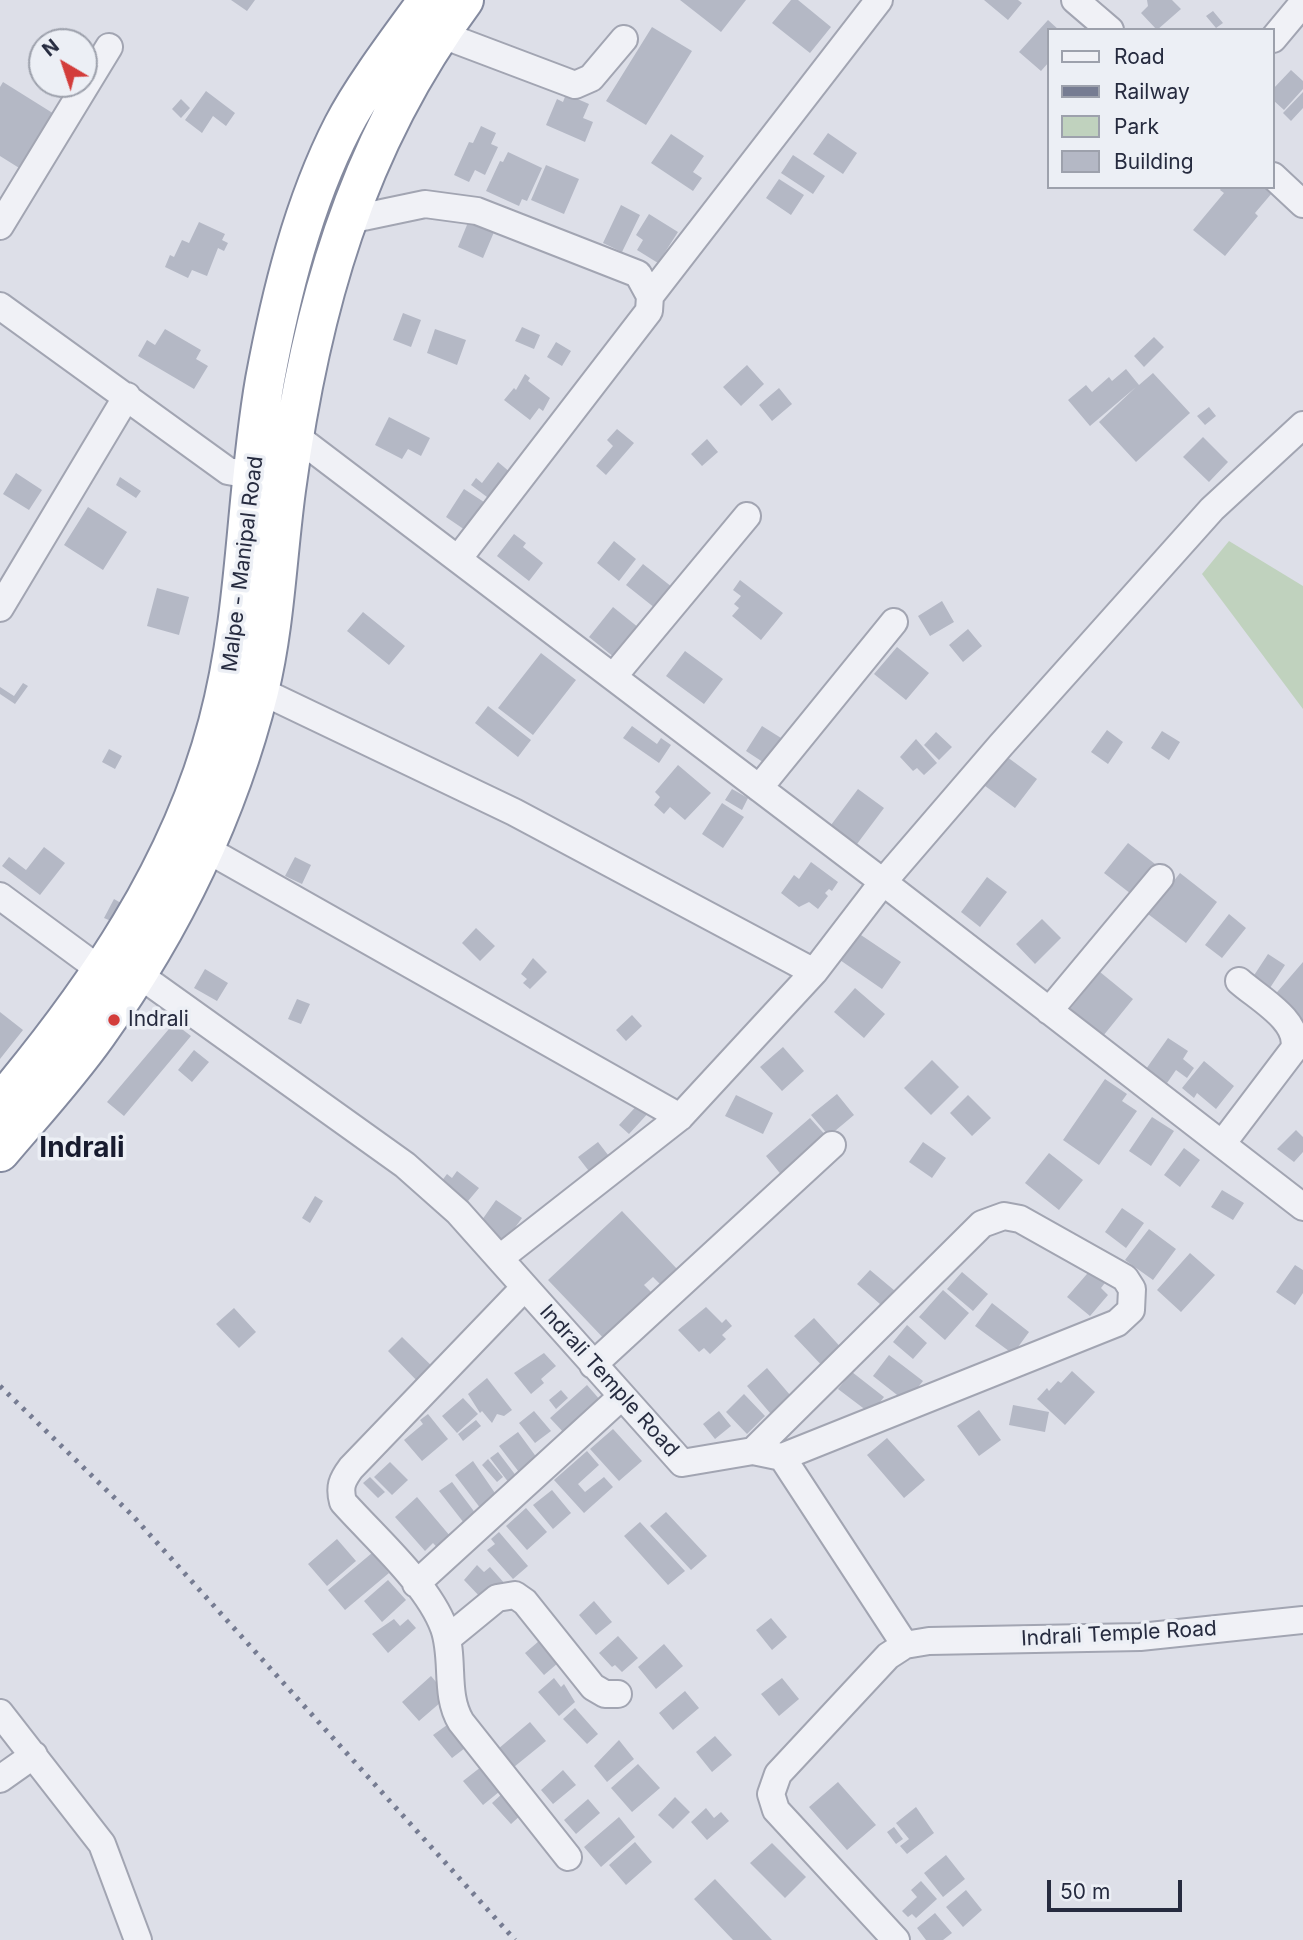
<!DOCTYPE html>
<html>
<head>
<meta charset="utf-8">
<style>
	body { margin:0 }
	#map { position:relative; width:1303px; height:1940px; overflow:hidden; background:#dddfe8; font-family:Inter,sans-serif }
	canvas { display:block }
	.legend { position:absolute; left:1047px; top:28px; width:228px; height:161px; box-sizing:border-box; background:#eceff5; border:2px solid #9da1ac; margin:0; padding:9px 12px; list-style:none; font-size:21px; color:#262b3f }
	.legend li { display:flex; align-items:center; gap:14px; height:35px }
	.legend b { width:35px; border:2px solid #9da1ac }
	.north { position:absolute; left:28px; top:28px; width:70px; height:70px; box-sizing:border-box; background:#eceff5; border:2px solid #9da1ac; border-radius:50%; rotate:321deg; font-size:19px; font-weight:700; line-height:28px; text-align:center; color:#262b3f }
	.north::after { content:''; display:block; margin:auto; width:24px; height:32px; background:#d33d3b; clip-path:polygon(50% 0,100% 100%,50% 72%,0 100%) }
	.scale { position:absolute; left:1047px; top:1880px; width:135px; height:32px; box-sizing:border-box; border:4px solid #262b3f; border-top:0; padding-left:9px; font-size:21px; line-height:24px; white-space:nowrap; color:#262b3f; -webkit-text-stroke:5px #eceff5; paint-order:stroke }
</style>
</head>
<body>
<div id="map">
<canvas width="1303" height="1940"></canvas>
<ul class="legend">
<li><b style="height:9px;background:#f0f1f6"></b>Road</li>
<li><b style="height:9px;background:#767c92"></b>Railway</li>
<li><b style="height:19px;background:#c0d2be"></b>Park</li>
<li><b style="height:19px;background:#b4b8c5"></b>Building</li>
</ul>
<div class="north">N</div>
<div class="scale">50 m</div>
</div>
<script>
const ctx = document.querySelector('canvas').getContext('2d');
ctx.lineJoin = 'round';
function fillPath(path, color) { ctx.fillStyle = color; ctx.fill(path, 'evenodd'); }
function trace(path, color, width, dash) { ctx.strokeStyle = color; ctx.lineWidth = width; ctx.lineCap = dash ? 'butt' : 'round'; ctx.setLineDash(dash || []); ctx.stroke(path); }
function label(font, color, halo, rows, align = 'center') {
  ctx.font = font + ' Inter,sans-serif'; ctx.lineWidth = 7; ctx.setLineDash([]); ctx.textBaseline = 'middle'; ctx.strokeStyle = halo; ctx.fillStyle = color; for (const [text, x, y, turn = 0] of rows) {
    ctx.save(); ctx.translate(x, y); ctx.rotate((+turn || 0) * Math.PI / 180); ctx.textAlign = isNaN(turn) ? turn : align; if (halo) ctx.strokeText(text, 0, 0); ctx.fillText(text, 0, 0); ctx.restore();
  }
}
fillPath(new Path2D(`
	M1229 541 1303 586V709L1202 574Z`), '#c0d2be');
fillPath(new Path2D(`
	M231 0H255L247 11Z
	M680 0H746L721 32Z
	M791 0H798L831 27 810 53 772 23Z
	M984 0H1018L1022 3 1008 20Z
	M1147 0H1172L1181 9 1157 30 1141 13 1148 6Z
	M1213 11 1223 23 1216 28 1206 16Z
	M1048 20 1059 30H1049V62L1041 71 1019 52Z
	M652 27 692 51 646 125 606 101Z
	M1291 70 1303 81V89L1284 110 1273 100V89Z
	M3 82 59 117 24 171 0 156V87Z
	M206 91 235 113 226 126 213 116 202 133 185 120Z
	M1303 92V108L1291 121 1283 113Z
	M566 94 589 104 583 118 593 122 585 142 546 125 557 99 563 102Z
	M181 99 190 108 181 118 172 109Z
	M481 126 496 133 491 144 498 147 485 175 475 170 469 182 454 175 469 142 473 143Z
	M828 133 857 153 843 174 813 154Z
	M671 134 704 156 693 172 702 178 693 191 651 163Z
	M508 152 542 168 527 201 522 199 519 206 486 191 500 161 503 162Z
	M793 155 825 176 813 194 781 173Z
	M546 165 579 179 564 214 531 200Z
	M779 179 804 195 791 215 766 198Z
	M1222 187H1265L1272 193 1255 213 1258 216 1225 256 1193 230 1224 193 1220 190Z
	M621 205 640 215 622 252 603 243Z
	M649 214 678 232 658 263 637 250 643 240 636 235Z
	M471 215 497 225 483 258 458 247Z
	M199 222 225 234 222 240 228 243 224 251 218 248 207 276 192 270 188 278 165 267 170 255 174 257 182 240 189 243Z
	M403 313 421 320 411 347 393 340Z
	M522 327 540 335 534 349 515 341Z
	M165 329 201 350 196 359 208 366 194 389 138 356 147 340 155 345Z
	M435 329 466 340 457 365 427 353Z
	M1154 337 1164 347 1144 367 1134 356Z
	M556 342 571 351 562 366 547 357Z
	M747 365 764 384 741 406 723 387Z
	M1126 369 1139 385 1153 373 1190 413 1136 462 1099 422 1136 387 1090 426 1068 400 1086 385 1092 392 1109 377 1112 381Z
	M525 374 530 378 528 381 550 398 543 411 539 408 530 420 504 400 514 388 516 390Z
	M779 388 792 404 772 421 759 405Z
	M1209 407 1216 416 1205 425 1197 416Z
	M389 417 430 438 421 456 408 449 402 459 375 445Z
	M617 429 634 443 606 475 596 466 613 446 607 440Z
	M1203 437 1228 462 1209 482 1183 457Z
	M707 439 718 452 702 466 691 454Z
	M498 462 511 473 491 500 471 485 476 478 482 483Z
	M16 473 42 490 29 510 3 494Z
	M120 477 141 491 136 498 116 485Z
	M464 489 487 504 468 532 446 517Z
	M88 507 127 532 103 570 64 545Z
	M514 534 526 543 523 547 543 563 529 581 497 556Z
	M614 541 636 559 619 581 597 563Z
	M643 564 677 591 660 612 626 585Z
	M740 580 783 613 761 640 732 616 739 608 734 604 741 596 733 590Z
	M157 588 189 597 179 635 147 626Z
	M942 601 954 622 930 636 918 616Z
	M613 607 644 632 620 662 589 637Z
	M363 612 405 646 389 665 347 631Z
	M968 629 982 646 963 662 949 645Z
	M897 647 929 673 906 700 874 674Z
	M685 651 723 679 704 704 666 676Z
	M541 653 576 680 533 735 498 708Z
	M23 683 28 686 15 704 0 694V687L14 696Z
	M488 706 531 740 518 757 475 723Z
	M632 726 657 744 661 738 671 745 659 763 623 738Z
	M762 726 789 743 772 768 746 751Z
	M1107 730 1123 742 1108 764 1091 752Z
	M1162 731 1180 742 1169 760 1151 748Z
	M936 732 952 747 939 760 924 745Z
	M916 739 937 763 924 775 917 768 913 771 900 757Z
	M109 749 122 756 115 769 102 762Z
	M999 751 1037 779 1015 808 977 780Z
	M678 765 711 793 685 820 670 807 664 814 654 805 660 797 655 792Z
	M732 789 748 798 742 810 725 800Z
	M858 789 884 808 857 844 831 825Z
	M722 803 744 817 723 848 702 834Z
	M1128 843 1159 867 1135 897 1104 873Z
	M44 847 65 863 40 895 2 866 9 857 26 870Z
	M295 857 311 865 302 884 285 876Z
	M811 862 838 882 832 891 829 889 825 893 828 896 818 909 809 902 799 907 781 893 794 875 799 879Z
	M1180 873 1217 902 1186 943 1148 914Z
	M987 877 1007 892 980 927 961 912Z
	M114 899 121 903 111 921 104 918Z
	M1229 914 1246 928 1222 958 1205 945Z
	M1042 919 1061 938 1035 964 1016 944Z
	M476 928 495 946 480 961 462 943Z
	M855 931 901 962 882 989 837 958Z
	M1268 954 1285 965 1266 994 1249 983Z
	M533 958 547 972 530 989 523 983 527 979 521 974Z
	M1303 962V1024L1272 998Z
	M205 969 228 983 217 1001 194 988Z
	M1100 972 1133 999 1103 1036 1070 1009Z
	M855 988 885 1014 864 1038 834 1012Z
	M297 999 310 1004 301 1024 288 1019Z
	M0 1012 23 1030 0 1059Z
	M632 1015 642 1026 626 1041 616 1030Z
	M174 1023 191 1036 124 1116 107 1102Z
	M1168 1038 1188 1051 1183 1059 1194 1068 1187 1078 1176 1070 1167 1083 1146 1069Z
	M783 1047 804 1071 782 1091 760 1067Z
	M194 1050 209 1062 192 1082 178 1070Z
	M932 1060 959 1087 931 1115 904 1088Z
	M1204 1061 1234 1086 1216 1109 1197 1093 1194 1098 1182 1088Z
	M1105 1079 1127 1094 1122 1101 1137 1111 1099 1165 1063 1140Z
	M837 1094 854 1115 829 1136 811 1115Z
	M736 1095 773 1113 763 1134 725 1116Z
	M968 1095 991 1118 972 1136 950 1113Z
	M641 1101 651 1110 629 1134 619 1125Z
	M1152 1117 1174 1131 1151 1166 1129 1151Z
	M810 1118 828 1138 783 1177 766 1156Z
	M1296 1130 1303 1137V1152L1294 1162 1277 1149Z
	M598 1142 612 1160 592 1175 578 1157Z
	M923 1142 946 1158 932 1178 909 1162Z
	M1184 1148 1200 1160 1180 1187 1164 1175Z
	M1049 1153 1083 1180 1059 1210 1025 1183Z
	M457 1171 479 1188 463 1207 441 1182 447 1174 452 1178Z
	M1222 1190 1244 1203 1233 1220 1211 1207Z
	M315 1196 323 1201 310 1223 302 1218Z
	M496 1200 522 1218 503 1244 477 1227Z
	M1122 1208 1144 1223 1126 1248 1105 1232Z
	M622 1211 678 1270 662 1286 653 1277 644 1285 652 1293 610 1345 548 1280Z
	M1149 1229 1176 1249 1153 1280 1125 1260Z
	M1190 1253 1215 1275 1181 1312 1157 1290Z
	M1295 1265 1303 1270V1293L1295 1305 1276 1292Z
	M1093 1267 1108 1279 1101 1288 1108 1295 1090 1316 1067 1297Z
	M870 1270 901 1296 888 1311 857 1284Z
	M962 1272 988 1294 973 1311 947 1289Z
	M943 1290 969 1313 945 1340 919 1317Z
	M992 1303 1029 1332 1013 1354 975 1326Z
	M706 1307 722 1323 726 1319 732 1326 722 1335 726 1339 710 1354 704 1348 699 1352 678 1330Z
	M234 1308 256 1332 239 1348 216 1324Z
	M814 1318 846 1353 827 1371 794 1336Z
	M907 1325 927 1343 913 1359 893 1342Z
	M402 1337 437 1371 422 1386 388 1351Z
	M544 1353 556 1366 541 1379 544 1383 531 1394 514 1373Z
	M889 1355 923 1381 906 1402 873 1376Z
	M767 1368 796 1402 776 1420 747 1386Z
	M1072 1371 1095 1392 1065 1425 1037 1399 1047 1388 1049 1391 1058 1381 1061 1383Z
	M852 1372 884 1397 871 1414 838 1389Z
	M487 1378 512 1410 504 1416 497 1414 492 1423 482 1411 480 1413 468 1394Z
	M587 1385 601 1401 565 1434 550 1418Z
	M561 1390 568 1398 556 1409 549 1400Z
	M744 1394 765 1416 747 1434 726 1412Z
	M463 1398 478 1414 457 1433 442 1416Z
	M1013 1405 1049 1412 1045 1432 1009 1425Z
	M979 1410 1001 1440 979 1456 957 1426Z
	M534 1411 551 1431 535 1443 519 1423Z
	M719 1411 731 1426 715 1439 703 1424Z
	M428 1414 448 1439 422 1461 404 1440 423 1424 420 1420Z
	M476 1420 481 1426 463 1441 458 1434Z
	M613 1429 642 1461 619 1481 590 1449Z
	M518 1432 540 1462 522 1476 499 1446Z
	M887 1438 925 1480 904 1498 867 1455Z
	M587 1451 599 1465 578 1484 585 1492 604 1477 613 1487 584 1513 554 1480Z
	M498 1452 517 1477 509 1483 490 1458Z
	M488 1459 503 1477 497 1482 482 1465Z
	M473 1461 497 1496 481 1509 455 1475Z
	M390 1462 408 1480 392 1495 374 1477Z
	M370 1477 385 1492 378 1498 363 1483Z
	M452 1482 476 1514 464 1523 439 1491Z
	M552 1490 571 1513 553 1529 533 1505Z
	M417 1497 456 1543 443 1554 433 1543 425 1551 395 1517Z
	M526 1508 547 1532 527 1550 506 1526Z
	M666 1512 707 1556 691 1570 650 1526Z
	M640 1522 685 1571 668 1585 624 1536Z
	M499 1532 528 1566 513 1579 487 1550 495 1544 491 1539Z
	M337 1539 356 1561 327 1586 308 1564Z
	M372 1553 389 1573 345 1610 328 1590Z
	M477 1565 484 1572 490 1567 506 1585 482 1599 464 1580Z
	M388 1580 406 1600 382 1622 364 1601Z
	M594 1601 612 1622 596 1635 579 1615Z
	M771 1618 787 1637 772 1650 756 1630Z
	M394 1619 400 1626 408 1619 416 1628 388 1653 372 1634Z
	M546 1635 565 1657 544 1675 525 1653Z
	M618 1636 638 1658 622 1672 615 1665 612 1667 599 1653Z
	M664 1644 683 1666 656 1689 638 1667Z
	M431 1676 448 1696 419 1721 402 1702Z
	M554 1678 561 1687 564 1684 575 1702 559 1716 538 1692Z
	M782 1678 799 1699 779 1716 761 1694Z
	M685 1691 699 1708 673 1730 659 1713Z
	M575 1708 598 1734 587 1744 563 1719Z
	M530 1722 546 1741 514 1767 498 1749Z
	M447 1725 465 1748 452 1758 433 1735Z
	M715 1736 732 1755 712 1772 696 1752Z
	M619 1740 634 1759 607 1782 594 1766Z
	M486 1763 505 1787 483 1805 463 1781Z
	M638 1764 660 1788 632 1812 611 1788Z
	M563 1770 576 1785 553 1804 541 1790Z
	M838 1782 876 1825 847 1850 809 1807Z
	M503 1793 522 1814 511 1824 492 1803Z
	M675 1797 690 1812 673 1829 658 1815Z
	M588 1799 600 1813 576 1834 564 1820Z
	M916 1807 934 1833 907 1854 900 1846 909 1839 896 1823Z
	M706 1808 714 1818 721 1812 729 1821 707 1840 691 1822Z
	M619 1817 635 1837 601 1867 584 1847Z
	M894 1827 903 1839 896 1844 887 1832Z
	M635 1842 652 1862 626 1885 609 1865Z
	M772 1843 806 1877 785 1898 750 1863Z
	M946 1855 965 1879 943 1897 924 1873Z
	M715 1879 772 1940H733L694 1899Z
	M921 1881 937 1899 916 1918 912 1914 908 1917 902 1911 917 1897 911 1890Z
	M966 1890 982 1910 963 1927 946 1907Z
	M935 1913 952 1933 943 1940H926L917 1928Z`), '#b4b8c5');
const minor = new Path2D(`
	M1075 0 1110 30
	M440 34 575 85 591 78 624 39
	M1273 39 1303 3
	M1273 176 1303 204
	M344 221 425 204 477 211 638 274 650 296 649 311 458 559
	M0 226 109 47
	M650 296 879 0
	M0 306 228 471 255 476
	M293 434 883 882 1303 1207
	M0 608 127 396
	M613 677 747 516
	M259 690 514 812 814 972
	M759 788 894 622
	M206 849 680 1117
	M0 896 103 972
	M138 974 405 1165 458 1212 682 1463 753 1451 782 1457 905 1645
	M1049 1011 1160 878
	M1222 1144 1294 1049C1301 1021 1258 998 1239 981
	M500 1258 680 1117 814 972 883 882 1001 745 1212 509 1303 425
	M525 1287 351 1468C342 1480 339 1487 343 1502 374 1537 428 1584 444 1628 455 1659 444 1694 461 1722L568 1857
	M593 1365 832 1145
	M753 1451 982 1224 1004 1216 1020 1219 1125 1278 1132 1289 1131 1310 1117 1323 782 1457
	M416 1584 621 1397
	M447 1639 497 1598 515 1595 525 1602 593 1687 605 1694H618
	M0 1713 102 1844 138 1940
	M0 1779 34 1755
	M896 1940 776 1810 771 1794 778 1774 888 1656 905 1645 929 1641 1140 1637 1303 1620`);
const highway = new Path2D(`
	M0 1104C95 991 180 867 218 723 248 611 245 494 265 380 281 294 303 204 343 126 363 87 402 36 428 0
	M0 1152C33 1113 68 1075 97 1034 171 931 228 815 259 691 275 625 277 557 286 490 310 311 355 147 464 0`);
trace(minor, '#a2a5b2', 30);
trace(highway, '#848a9f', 42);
trace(minor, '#f0f1f6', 26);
trace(highway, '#fff', 38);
trace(new Path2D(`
	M0 1386 132 1515 515 1940`), '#767c92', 5, [3.5, 7]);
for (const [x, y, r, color] of [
	[114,1020,7,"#d33d3b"]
]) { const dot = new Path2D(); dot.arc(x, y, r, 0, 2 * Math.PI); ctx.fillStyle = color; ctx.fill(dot); trace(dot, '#eceff5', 2.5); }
label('21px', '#262b3f', '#eceff5', [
	["Malpe - Manipal Road",243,564,-83],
	["Indrali Temple Road",609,1381,48],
	["Indrali Temple Road",1119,1634,-3]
]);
label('21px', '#262b3f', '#eceff5', [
	["Indrali",128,1020]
], 'left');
label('bold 28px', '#181c2f', '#eceff5', [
	["Indrali",82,1149]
]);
</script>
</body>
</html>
